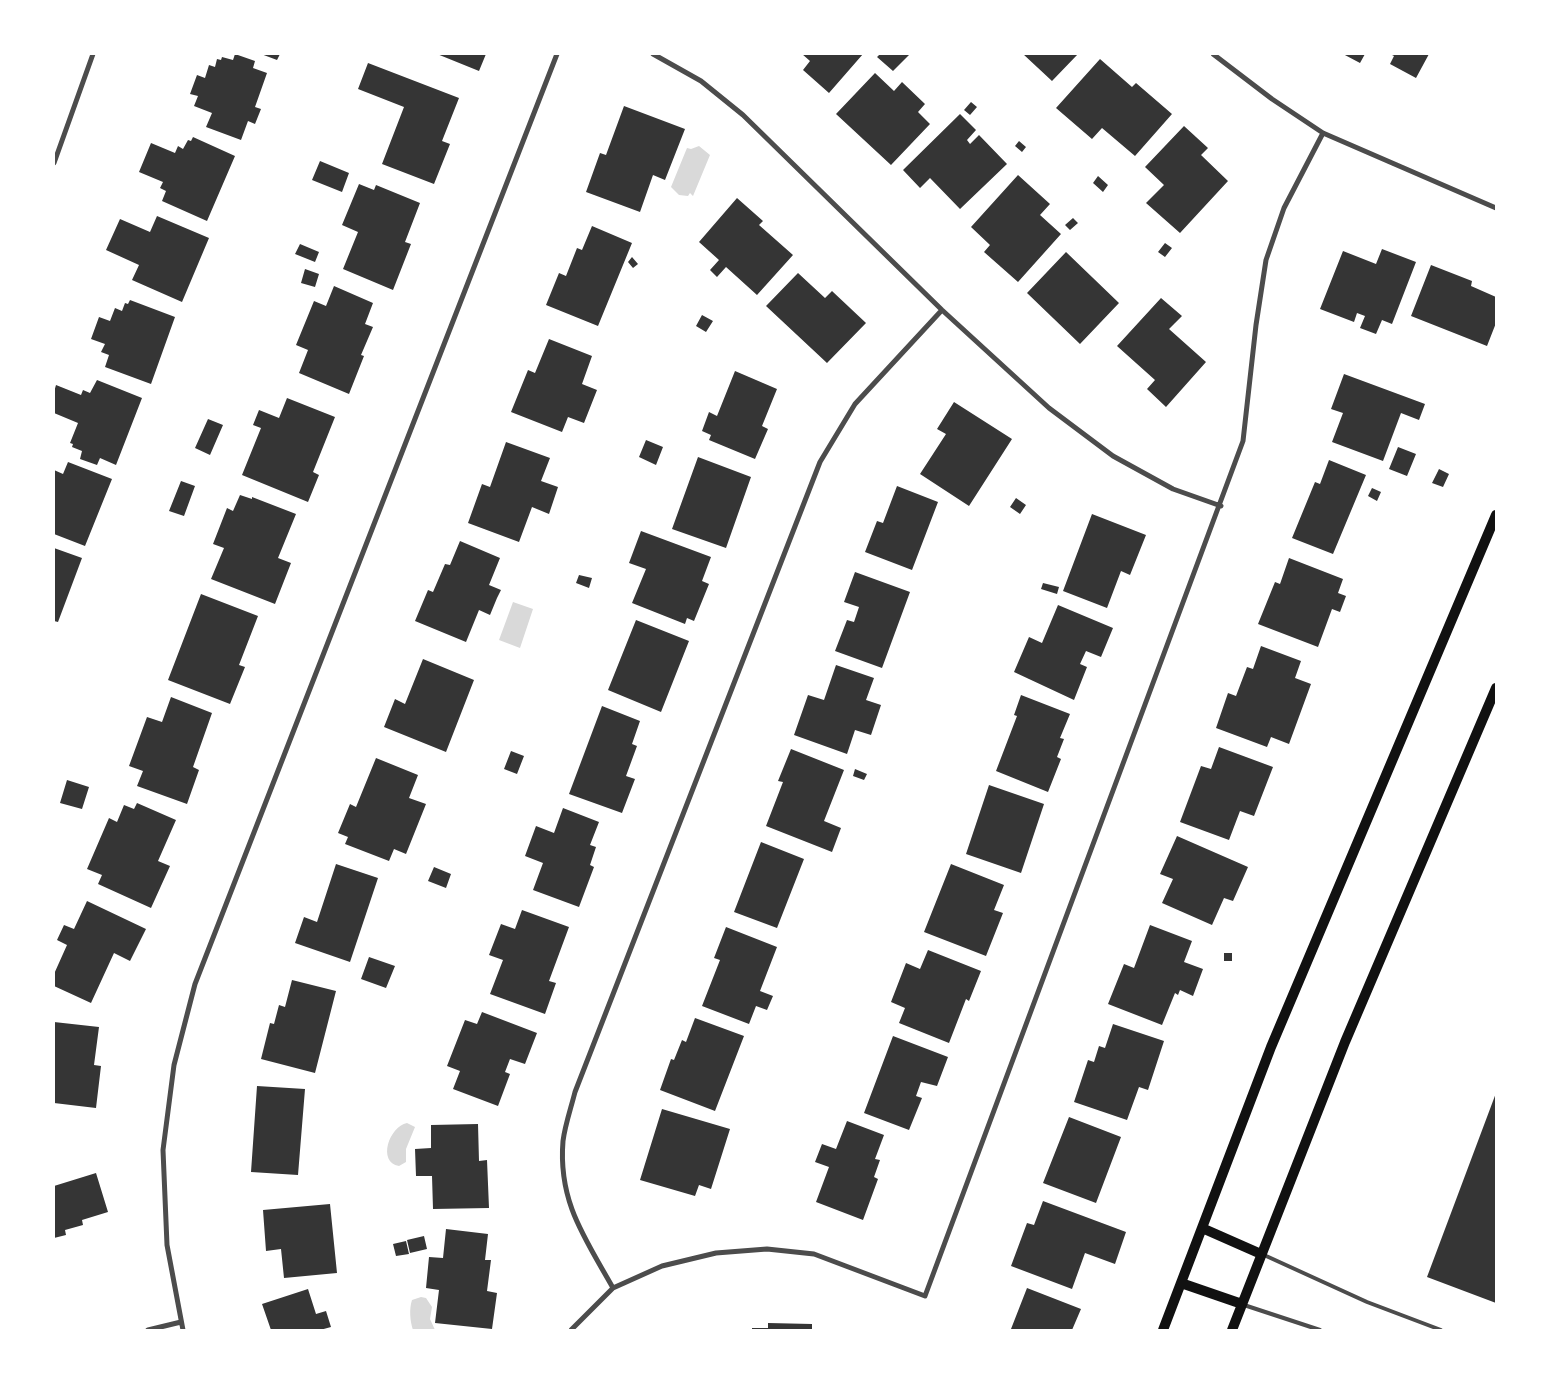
<!DOCTYPE html>
<html>
<head>
<meta charset="utf-8">
<style>
	body { margin:0 }
	#map { position:relative; width:1550px; height:1384px; overflow:hidden; background:#fff; font-family:Mulish,sans-serif }
	canvas { display:block }
	.frame { position:absolute; inset:0; border:55px solid #fff; pointer-events:none }
</style>
</head>
<body>
<div id="map">
<canvas width="1550" height="1384"></canvas>
<div class="frame"></div>
</div>
<script>
const ctx = document.querySelector('canvas').getContext('2d');
ctx.lineJoin = 'round';
function fillPath(path, color) { ctx.fillStyle = color; ctx.fill(path, 'evenodd'); }
function trace(path, color, width, dash) { ctx.strokeStyle = color; ctx.lineWidth = width; ctx.lineCap = dash ? 'butt' : 'round'; ctx.setLineDash(dash || []); ctx.stroke(path); }
fillPath(new Path2D(`
	M699 146 710 155 693 196 690 193 688 196 679 195 671 187 687 148 691 149Z
	M513 602 533 609 520 648 499 640Z
	M407 1123 415 1127 406 1149V1162L399 1166C377 1162 389 1127 407 1123Z
	M421 1297 426 1298 432 1307 430 1319 435 1330H413C410 1321 409 1309 412 1300Z`), '#d9d9d9');
fillPath(new Path2D(`
	M235 54 255 61 253 68 267 73 255 107 261 109 255 124 248 121 241 140 206 127 212 113 194 106 198 96 190 94 197 75 205 78 209 65 215 67 217 59 221 60 222 57 233 60Z
	M261 54H280L277 60Z
	M437 54H486L479 71Z
	M802 54H863L829 93 803 70 810 61Z
	M880 54H910L893 71 877 57Z
	M1023 54H1078L1052 81Z
	M1343 54H1365L1360 63Z
	M1390 54H1429L1416 78 1390 64 1394 56Z
	M1100 59 1132 87 1136 83 1172 114 1135 156 1102 128 1092 139 1056 108Z
	M368 63 459 98 442 141 450 144 434 184 382 164 404 107 358 89Z
	M875 73 894 91 902 82 925 104 918 112 930 124 891 165 836 114Z
	M971 102 977 107 970 115 964 110Z
	M624 106 685 129 665 180 653 175 640 212 586 192 600 153 606 155Z
	M960 114 976 130 967 140 970 144 979 135 1007 164 960 209 930 178 920 188 903 170Z
	M1184 126 1208 148 1201 155 1228 181 1180 233 1146 203 1164 185 1145 167Z
	M193 137 235 156 207 221 162 201 166 191 160 188 163 182 139 172 151 143 175 153 178 146 183 149 188 140 191 141Z
	M1019 141 1026 147 1022 152 1015 146Z
	M320 161 349 173 342 192 312 180Z
	M1018 175 1050 204 1040 215 1061 234 1018 282 984 252 990 245 971 227Z
	M1098 176 1108 185 1103 192 1093 183Z
	M359 184 374 190 376 185 420 203 405 242 411 244 393 290 343 269 358 232 342 225Z
	M737 198 763 221 759 225 793 255 757 295 726 267 717 277 710 270 719 260 699 242Z
	M157 216 209 238 182 302 132 280 139 265 106 250 120 219 150 232Z
	M1073 218 1078 223 1070 230 1065 225Z
	M592 226 632 243 598 326 546 305 559 273 566 276 577 248 582 250Z
	M1165 243 1172 248 1165 257 1158 252Z
	M300 244 319 252 315 262 295 254Z
	M1382 249 1416 262 1392 324 1382 320 1376 334 1360 328 1365 316 1357 313 1354 322 1320 309 1343 251 1376 264Z
	M1066 252 1119 303 1080 344 1027 293Z
	M632 257 638 264 633 268 628 262Z
	M1431 265 1472 281 1471 286 1496 297V323L1487 346 1411 316Z
	M305 269 319 274 315 287 301 283Z
	M798 273 825 298 832 291 866 323 827 363 766 306Z
	M334 286 373 303 365 324 373 327 361 355 364 356 349 394 299 373 308 350 296 345 314 301 326 306Z
	M1161 298 1182 316 1169 329 1206 362 1166 407 1147 389 1155 380 1117 346Z
	M130 300 175 317 151 384 105 367 109 355 101 352 105 344 91 339 99 317 110 321 115 308 122 311 125 303 128 304Z
	M702 315 713 321 706 332 696 326Z
	M549 339 592 356 582 384 597 390 584 423 568 417 562 432 511 412 528 370 535 373Z
	M735 371 777 389 762 426 768 429 755 459 709 440 711 435 702 431 709 412 717 416Z
	M1344 374 1425 404 1419 420 1401 413 1383 461 1332 442 1343 413 1331 409Z
	M97 380 142 398 116 465 100 458 97 465 80 459 82 451 72 447 73 444 70 443 78 423 54 413V392L56 385 81 395 83 390 90 393Z
	M287 398 335 417 313 472 319 475 308 502 242 475 261 428 253 425 259 410 279 418Z
	M954 402 1012 439 969 506 920 474 946 434 937 429Z
	M208 419 223 425 210 455 195 448Z
	M646 440 663 447 656 465 639 457Z
	M506 442 550 458 541 481 558 487 549 514 532 507 519 542 468 523 482 484 490 487Z
	M1398 447 1416 454 1407 476 1389 469Z
	M698 457 751 477 726 548 672 529Z
	M1329 460 1366 475 1333 554 1292 538 1315 482 1320 484Z
	M68 462 112 479 85 546 54 534V470L63 474Z
	M1439 469 1449 474 1443 487 1432 483Z
	M181 481 195 486 184 516 169 511Z
	M897 486 938 502 912 570 865 552 877 521 883 523Z
	M1372 488 1381 492 1377 501 1368 496Z
	M240 495 252 499V497L296 514 278 558 291 563 275 604 211 579 224 548 213 544 227 508 233 511Z
	M1016 498 1026 505 1020 514 1010 507Z
	M1092 514 1146 535 1130 575 1121 571 1107 608 1063 591Z
	M641 531 711 557 702 581 709 584 694 621 687 618 685 624 632 603 646 569 629 563Z
	M460 541 500 558 489 585 501 590 497 598 490 615 479 610 466 642 415 621 428 590 433 592 445 564 450 565Z
	M54 548 82 558 58 622 54 621Z
	M1289 558 1343 579 1338 593 1346 596 1340 612 1332 609 1318 647 1258 624 1275 582 1280 584Z
	M855 572 910 592 882 668 835 651 847 620 854 622 859 607 844 602Z
	M579 575 592 578 589 588 576 583Z
	M1043 583 1059 587 1057 594 1041 589Z
	M201 594 258 616 239 665 245 667 230 704 168 680Z
	M1058 605 1113 628 1101 657 1086 651 1080 664 1087 667 1074 700 1014 672 1029 637 1042 643Z
	M636 620 689 641 661 712 608 690Z
	M1261 646 1301 661 1295 678 1311 684 1289 744 1271 737 1267 747 1216 728 1228 693 1236 696 1247 667 1253 669Z
	M423 659 474 680 446 752 384 727 395 699 405 704Z
	M836 665 874 678 866 700 881 705 871 735 855 730 847 754 794 735 808 695 824 700Z
	M1021 695 1070 714 1060 738 1064 739 1057 757 1061 759 1048 792 996 771 1017 716 1014 715Z
	M171 697 212 713 193 767 199 770 187 804 137 786 143 771 129 766 147 717 162 722Z
	M602 706 640 721 632 744 637 746 626 776 635 779 622 813 569 794Z
	M1219 747 1273 767 1254 816 1240 811 1229 840 1180 822 1201 766 1211 769Z
	M791 749 844 770 824 821 841 828 832 852 766 826 783 782 778 781Z
	M511 751 524 756 517 774 504 769Z
	M376 758 418 775 409 798 426 804 406 854 394 849 389 861 345 844 348 837 338 833 350 804 356 807Z
	M855 769 867 774 864 780 853 776Z
	M67 780 89 787 82 809 60 803Z
	M989 785 1044 804 1021 873 966 854Z
	M137 803 176 820 158 861 170 866 151 908 98 884 102 875 87 869 109 818 117 822 124 805 134 809Z
	M563 808 599 822 590 845 596 847 590 865 594 867 579 907 533 890 543 863 525 856 536 826 554 833Z
	M1177 836 1248 867 1233 901 1224 898 1212 925 1162 903 1173 879 1160 874Z
	M761 842 804 859 777 928 734 912Z
	M336 864 378 878 350 962 295 943 304 917 317 922Z
	M951 864 1004 885 994 910 1003 913 986 956 924 932Z
	M434 867 451 874 446 888 428 881Z
	M87 901 146 929 130 961 114 953 91 1003 54 986V974L67 945 57 940 64 925 74 929Z
	M522 910 569 927 549 981 556 983 545 1014 490 994 503 960 489 955 501 924 515 929Z
	M1150 925 1192 941 1184 962 1203 969 1193 996 1180 990 1178 995 1175 993 1162 1025 1108 1004 1124 964 1134 968Z
	M726 927 777 947 760 991 773 996 767 1010 756 1006 749 1024 702 1006 720 960 714 958Z
	M928 950 981 971 969 1001 966 999 949 1043 899 1023 905 1008 891 1002 906 963 920 969Z
	M1224 953H1232V961H1224Z
	M369 957 395 966 386 988 361 979Z
	M292 980 336 991 315 1073 261 1059 270 1023 274 1024 279 1005 285 1007Z
	M482 1012 537 1033 525 1064 510 1059 505 1072 510 1074 498 1106 453 1089 460 1071 447 1066 465 1020 477 1024Z
	M695 1018 744 1036 715 1111 660 1090 671 1059 674 1060 682 1040 686 1042Z
	M54 1022 99 1027 94 1065 101 1066 96 1108 54 1103Z
	M1113 1024 1164 1041 1148 1090 1139 1087 1127 1120 1074 1102 1088 1060 1094 1062 1099 1046 1105 1048Z
	M893 1036 948 1057 937 1086 921 1082 916 1096 922 1098 909 1130 864 1113Z
	M257 1086 305 1089 298 1175 251 1172Z
	M1496 1093V1303L1427 1277Z
	M662 1109 730 1129 711 1189 699 1185 695 1196 640 1180Z
	M1069 1117 1121 1137 1096 1203 1043 1183Z
	M847 1121 884 1135 875 1159 880 1160 874 1177 878 1179 863 1220 816 1202 829 1167 815 1162 822 1144 836 1149Z
	M478 1124 479 1161 487 1160 489 1208 433 1209 432 1176H416L415 1149 431 1148V1125Z
	M96 1173 108 1212 82 1220 83 1225 65 1230 66 1235 54 1238V1186Z
	M1043 1201 1126 1232 1115 1264 1085 1253 1072 1289 1011 1266 1027 1223 1034 1225Z
	M330 1204 337 1273 284 1278 281 1249 266 1251 263 1210Z
	M446 1229 488 1234 485 1260H491L487 1291 497 1293 492 1329 435 1323 439 1290 426 1288 429 1257 443 1258Z
	M424 1236 427 1249 410 1253 407 1240Z
	M406 1241 409 1254 396 1256 393 1244Z
	M1027 1288 1081 1309 1072 1330 1011 1329Z
	M308 1289 316 1314 326 1311 331 1327 320 1330H271L262 1304Z
	M768 1323 812 1324V1330H752V1328H768Z`), '#353535');
trace(new Path2D(`
	M1264 1255 1367 1302 1441 1330
	M1244 1305 1320 1330`), '#4c4c4c', 4);
trace(new Path2D(`
	M653 54 701 81 743 115 942 310 1049 408 1113 456 1173 489 1221 506
	M1213 54 1272 99 1323 133 1496 208
	M54 163 93 54
	M613 1288C585 1238 558 1202 563 1141 565 1125 571 1108 575 1092L820 462 855 404 942 310
	M148 1330 181 1322
	M183 1330 167 1245 163 1150 174 1065 195 984 557 54
	M571 1330 613 1288 662 1266 716 1253 767 1249 814 1254 925 1296 1243 441 1256 325 1266 260 1284 208 1323 133`), '#4c4c4c', 5);
trace(new Path2D(`
	M1202 1228 1261 1254
	M1181 1283 1242 1304
	M1163 1330 1271 1047 1496 515
	M1232 1330 1345 1042 1496 688`), '#111', 10);
</script>
</body>
</html>
